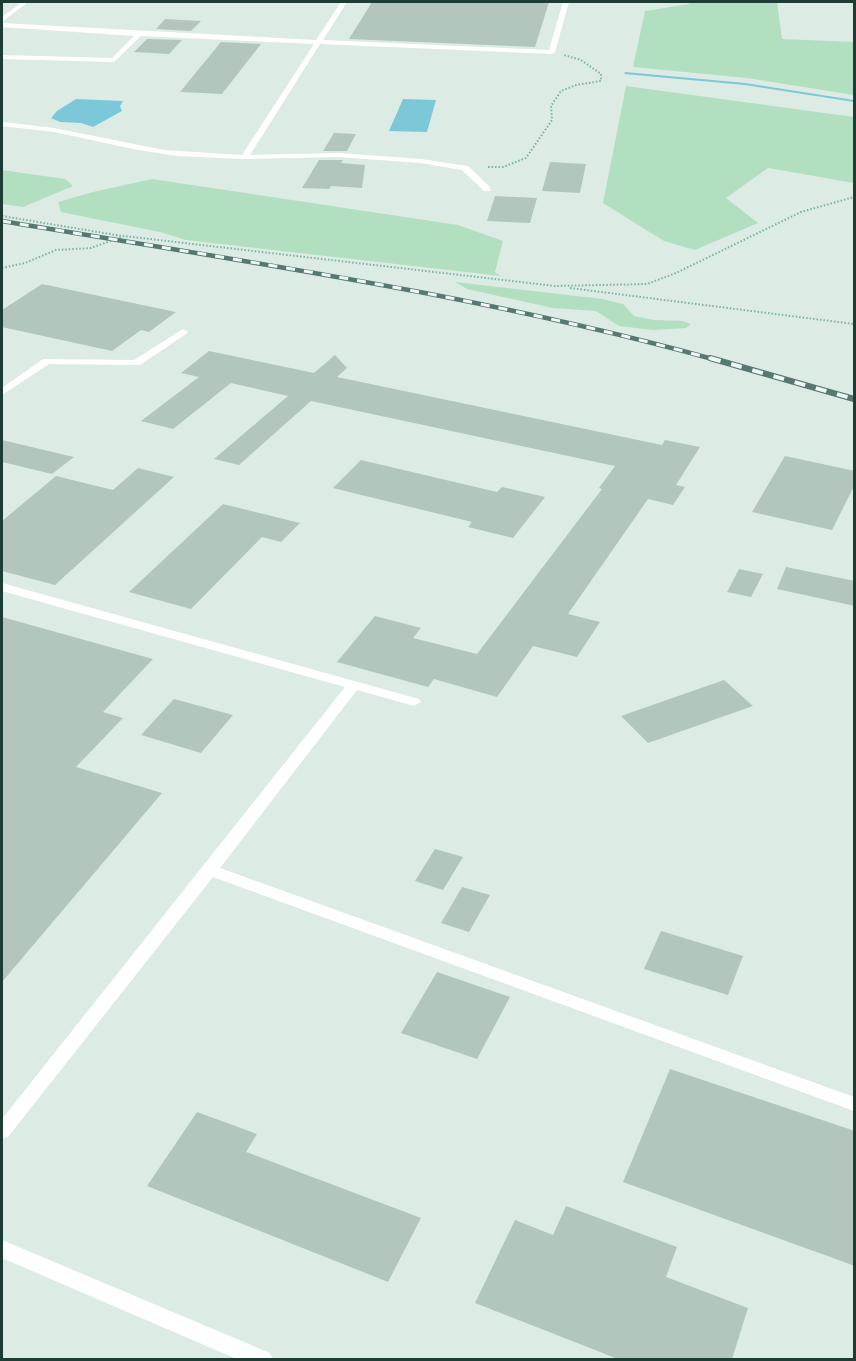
<!DOCTYPE html>
<html>
<head>
<meta charset="utf-8">
<style>
	body { margin:0 }
	#map { position:relative; width:856px; height:1361px; overflow:hidden; background:#ddebe5; font-family:"PT Sans",sans-serif }
	canvas { display:block }
	.frame { position:absolute; inset:0; border:3px solid #1d3c34; pointer-events:none }
</style>
</head>
<body>
<div id="map">
<canvas width="856" height="1361"></canvas>
<div class="frame"></div>
</div>
<script>
const ctx = document.querySelector('canvas').getContext('2d');
ctx.lineJoin = 'round';
function fillPath(path, color) { ctx.fillStyle = color; ctx.fill(path, 'evenodd'); }
function trace(path, color, width, dash) { ctx.strokeStyle = color; ctx.lineWidth = width; ctx.lineCap = dash ? 'butt' : 'round'; ctx.setLineDash(dash || []); ctx.stroke(path); }
fillPath(new Path2D(`
	M689 2H777L782 39 854 42V95L747 78 633 67 645 11 689 4Z
	M626 86 854 117V183L768 168 726 198 758 223 695 250 664 241 603 203Z
	M2 170 65 179 73 186 23 207 2 204Z
	M152 179 458 225 503 241 495 272 501 276 186 240 160 232 61 212 58 202 93 192Z
	M455 282 603 299 623 304 634 316 653 320 683 321 691 324 686 328 653 330 619 326 596 311 553 308 467 289Z`), '#b2dfc0');
fillPath(new Path2D(`
	M76 99 123 101 120 106 122 111 93 127 81 123 60 122 51 118 57 111Z
	M403 99 436 100 427 132 389 131Z`), '#7dc8d8');
fillPath(new Path2D(`
	M625 72 745 83 854 100V102L745 85 624 74Z`), '#7dc8d8');
fillPath(new Path2D(`
	M372 2H549L535 47 349 39Z
	M165 19 201 21 191 31 156 29Z
	M147 39 182 40 169 54 134 52Z
	M221 42 261 44 222 94 180 92Z
	M334 133 356 134 347 151H323Z
	M319 160H343L341 163 365 165 362 188 331 186 329 189 302 188Z
	M550 162 586 164 580 193 542 191Z
	M495 196 537 198 530 223 487 221Z
	M42 284 176 312 149 332 141 330 112 351 2 327V310Z
	M209 351 314 373 335 355 347 368 337 377 662 445 665 440 700 447 676 485 685 487 673 505 648 499 568 614 600 622 577 657 533 646 497 697 434 679 428 687 337 662 375 616 421 628 413 638 477 654 602 489 599 488 615 466 311 401 239 465 214 459 288 396 231 383 173 429 141 421 199 377 181 373Z
	M2 440 74 457 52 474 2 462Z
	M785 456 855 471V484L832 530 752 512Z
	M361 460 497 492 502 487 545 497 513 538 468 527 472 522 333 488Z
	M138 468 174 477 55 585 2 571V521L56 476 113 490Z
	M223 504 300 523 281 542 262 537 191 609 129 592Z
	M786 567 855 581V606L777 589Z
	M739 569 763 574 751 597 727 592Z
	M2 617 153 659 103 712 123 718 76 767 162 793 2 982Z
	M724 680 753 706 648 743 621 716Z
	M174 699 233 715 201 753 141 735Z
	M435 849 463 857 443 890 415 881Z
	M462 887 490 895 469 932 441 923Z
	M661 931 743 956 728 995 644 969Z
	M437 972 510 997 477 1059 401 1033Z
	M670 1069 855 1131V1266L623 1182Z
	M197 1112 257 1134 246 1152 421 1218 388 1282 147 1186Z
	M566 1206 677 1247 666 1277 748 1308 732 1359H618L475 1303 515 1220 553 1235Z`), '#b2c6be');
trace(new Path2D(`
	M488 167H503L526 158 552 120 551 106 561 91 576 85 601 81V74L581 60 564 55
	M2 216 122 236
	M2 268 25 263 56 250 91 248 124 236 555 286 647 284 676 273 801 212 854 197
	M570 288 854 324`), '#79b3a2', 2, [1.5, 2]);
fillPath(new Path2D(`
	M22 2H28L2 22V17Z
	M341 2H347L323 40 549 50 563 2H569L555 52 552 54 320 44 250 155 338 153 421 159 468 166 490 187V191H484L462 170 421 163 338 157 244 159 177 156 138 150 54 132 2 126V122L54 128 164 150 242 155 314 44 141 36 114 62 2 59V55L112 58 134 36 2 27V23L316 40Z
	M183 329 188 332 186 334 140 365 49 364 2 395V388L43 359 134 360Z
	M2 583 419 699 421 702 414 706 357 690 220 868 854 1097V1111L213 877 8 1137 2 1139V1119L345 687 2 591Z
	M2 1240 270 1353 273 1360H239L2 1258Z`), '#fff');
const railFar1 = new Path2D(`
	M2 221C241 261 482 295 716 360`);
const rail = new Path2D(`
	M710 358 854 399`);
trace(railFar1, '#567870', 4.5);
trace(rail, '#567870', 6);
trace(railFar1, '#edf7f3', 3, [9]);
trace(rail, '#edf7f3', 4, [11]);
</script>
</body>
</html>
